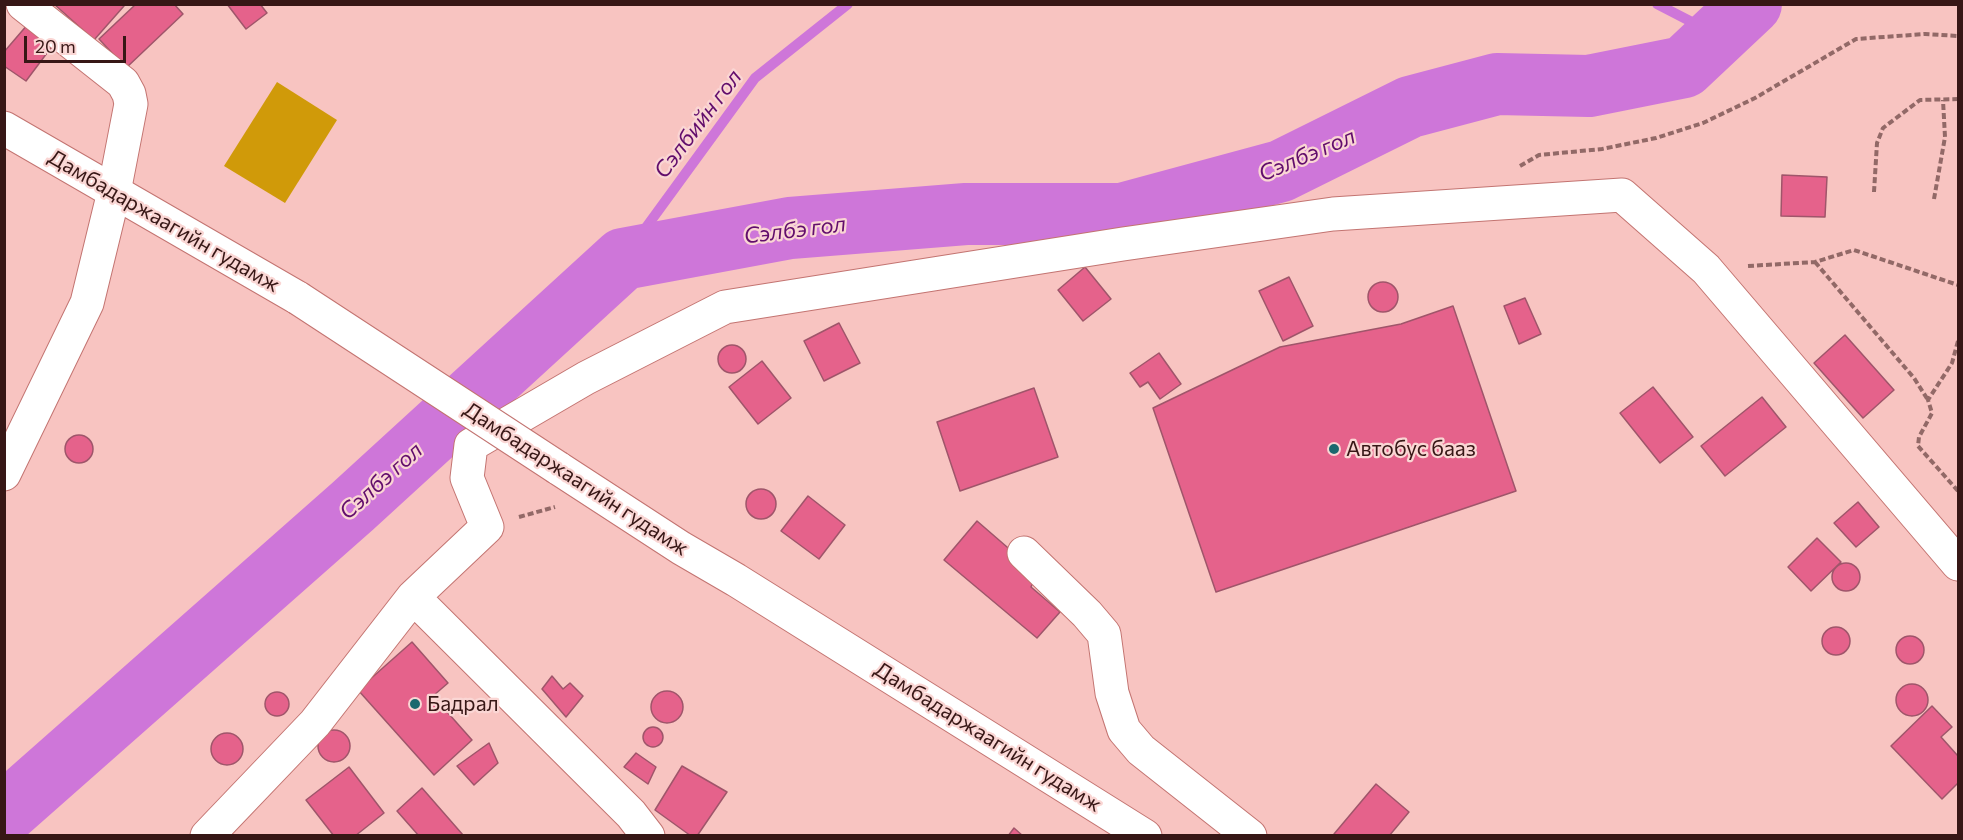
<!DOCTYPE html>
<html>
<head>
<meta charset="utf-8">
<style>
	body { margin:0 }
	#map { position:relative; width:1963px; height:840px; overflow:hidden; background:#f8c4c1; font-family:Commissioner,sans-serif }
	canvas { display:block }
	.frame { position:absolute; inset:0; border:6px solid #371716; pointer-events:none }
	.scale { position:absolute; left:24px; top:36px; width:102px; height:27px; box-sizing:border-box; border:3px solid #371716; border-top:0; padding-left:8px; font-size:18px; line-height:21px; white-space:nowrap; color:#371716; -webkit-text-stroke:4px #fad6d4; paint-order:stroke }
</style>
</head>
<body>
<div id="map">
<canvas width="1963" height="840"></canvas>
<div class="frame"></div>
<div class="scale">20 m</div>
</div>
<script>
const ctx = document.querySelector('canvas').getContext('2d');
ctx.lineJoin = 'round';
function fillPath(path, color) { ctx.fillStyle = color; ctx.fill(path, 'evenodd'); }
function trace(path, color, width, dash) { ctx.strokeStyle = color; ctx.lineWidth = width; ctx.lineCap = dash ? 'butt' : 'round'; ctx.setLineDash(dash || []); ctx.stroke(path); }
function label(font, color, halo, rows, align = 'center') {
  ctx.font = font + ' Commissioner,sans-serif'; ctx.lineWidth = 4.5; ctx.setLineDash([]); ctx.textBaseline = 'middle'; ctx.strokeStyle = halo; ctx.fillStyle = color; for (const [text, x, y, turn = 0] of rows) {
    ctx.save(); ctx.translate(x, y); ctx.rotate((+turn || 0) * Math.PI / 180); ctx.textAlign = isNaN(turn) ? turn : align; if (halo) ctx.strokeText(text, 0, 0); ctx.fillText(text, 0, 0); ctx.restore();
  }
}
fillPath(new Path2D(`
	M277 82 337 120 285 203 224 166Z`), '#d09a09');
trace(new Path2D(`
	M1657 4 1717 35
	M623 259 755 78 848 4`), '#ce76d9', 10);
trace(new Path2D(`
	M4 814 353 506 623 259 790 228 966 214H1122L1281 171 1410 107 1497 84 1589 86 1684 67 1751 4`), '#ce76d9', 62);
const building = new Path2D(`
	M54 4H121L124 6 94 40Z
	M136 4H174L183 14 126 68 99 39Z
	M227 4H260L267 13 246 29Z
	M28 24 53 45 26 81 4 66V52Z
	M1782 175 1827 177 1825 217 1781 216Z
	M1085 267 1111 299 1083 321 1058 290Z
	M1289 277 1313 326 1283 341 1259 291Z
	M1368 297a15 15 0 1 1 30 0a15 15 0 1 1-30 0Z
	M1525 298 1541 334 1519 344 1504 306Z
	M1453 306 1516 491 1216 592 1153 408 1280 347 1401 324Z
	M839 323 860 363 824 381 804 341Z
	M1845 335 1894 390 1863 418 1814 363Z
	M718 359a14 14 0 1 1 28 0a14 14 0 1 1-28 0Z
	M1159 353 1181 384 1160 399 1148 382 1140 387 1130 373Z
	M762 361 791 398 758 424 729 387Z
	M1653 387 1693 437 1660 463 1620 413Z
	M1034 388 1058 457 960 491 937 422Z
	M1762 397 1786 427 1725 476 1701 446Z
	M65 449a14 14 0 1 1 28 0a14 14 0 1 1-28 0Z
	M746 504a15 15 0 1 1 30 0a15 15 0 1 1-30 0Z
	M808 496 845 525 819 559 781 531Z
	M1858 502 1879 527 1856 547 1834 523Z
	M977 521 1037 573 1031 587 1060 612 1037 638 944 560Z
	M1817 538 1841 562 1811 591 1788 567Z
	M1832 577a14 14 0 1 1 28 0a14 14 0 1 1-28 0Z
	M1822 641a14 14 0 1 1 28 0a14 14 0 1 1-28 0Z
	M1896 650a14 14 0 1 1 28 0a14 14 0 1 1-28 0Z
	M412 642 448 683 433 696 472 740 434 775 358 690Z
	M552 676 563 689 570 683 583 696 566 717 542 689Z
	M1896 700a16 16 0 1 1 32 0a16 16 0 1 1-32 0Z
	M651 707a16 16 0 1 1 32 0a16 16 0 1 1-32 0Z
	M265 704a12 12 0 1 1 24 0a12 12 0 1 1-24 0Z
	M1932 706 1952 727 1941 737 1958 756V783L1942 799 1891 746Z
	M643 737a10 10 0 1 1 20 0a10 10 0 1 1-20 0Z
	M318 746a16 16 0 1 1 32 0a16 16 0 1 1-32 0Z
	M211 749a16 16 0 1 1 32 0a16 16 0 1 1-32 0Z
	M489 743 498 763 474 785 457 766Z
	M636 753 656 767 648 784 624 767Z
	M682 766 727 792 697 836H691L655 810Z
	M349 767 384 813 355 836H334L306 800Z
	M1376 784 1409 812 1389 836H1336L1334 834Z
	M422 788 463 835 419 836 397 811Z
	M1014 828 1023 836H1008Z`);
fillPath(building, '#e5628b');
trace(building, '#9f556a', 1.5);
const minor = new Path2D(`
	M4 474 87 303 114 192 131 104 129 94 123 83 23 4
	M1024 553 1087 614 1104 634 1112 693 1124 730 1141 750 1250 836
	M413 597 631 814 648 836
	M207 836 315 723 413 597 487 527 467 478 471 445 586 378 725 307 1123 244 1333 214 1622 195 1706 269 1958 564`);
const major = new Path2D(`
	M4 128 298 298
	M558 468 681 548 736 580 1145 836`);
trace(minor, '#c37471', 35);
trace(major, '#c37471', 35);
trace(new Path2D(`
	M1520 166 1539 155 1602 149 1656 138 1703 123 1755 98 1856 39 1925 34 1958 36
	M1874 192 1877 143 1883 128 1920 100 1958 99
	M1934 199 1945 137 1943 100
	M1815 262 1914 378 1928 400
	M1748 266 1815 262 1854 250 1958 285
	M1958 341 1952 363 1928 400 1932 413 1919 437 1918 446 1958 491
	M519 517 555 507`), '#926967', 4, [6, 3]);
trace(minor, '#fff', 33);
trace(major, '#fff', 33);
const majorBridge = new Path2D(`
	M298 298 558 468`);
trace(majorBridge, '#c37471', 35, []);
trace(majorBridge, '#fff', 33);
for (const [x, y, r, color] of [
	[1334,449,6,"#1b686e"],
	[415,704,6,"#1b686e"]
]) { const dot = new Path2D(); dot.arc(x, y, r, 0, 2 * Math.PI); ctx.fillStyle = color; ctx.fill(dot); trace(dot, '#fad6d4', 2); }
label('21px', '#371716', '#fad6d4', [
	["Дамбадаржаагийн гудамж",164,221,30],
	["Дамбадаржаагийн гудамж",576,479,33],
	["Дамбадаржаагийн гудамж",988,737,32]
]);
label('21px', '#371716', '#fad6d4', [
	["Автобус бааз",1346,449],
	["Бадрал",427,704]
], 'left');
label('italic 22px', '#620d6c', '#fad6d4', [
	["Сэлбийн гол",698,124,-53],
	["Сэлбэ гол",1307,155,-23],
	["Сэлбэ гол",795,230,-7],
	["Сэлбэ гол",381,481,-42]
]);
</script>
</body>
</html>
